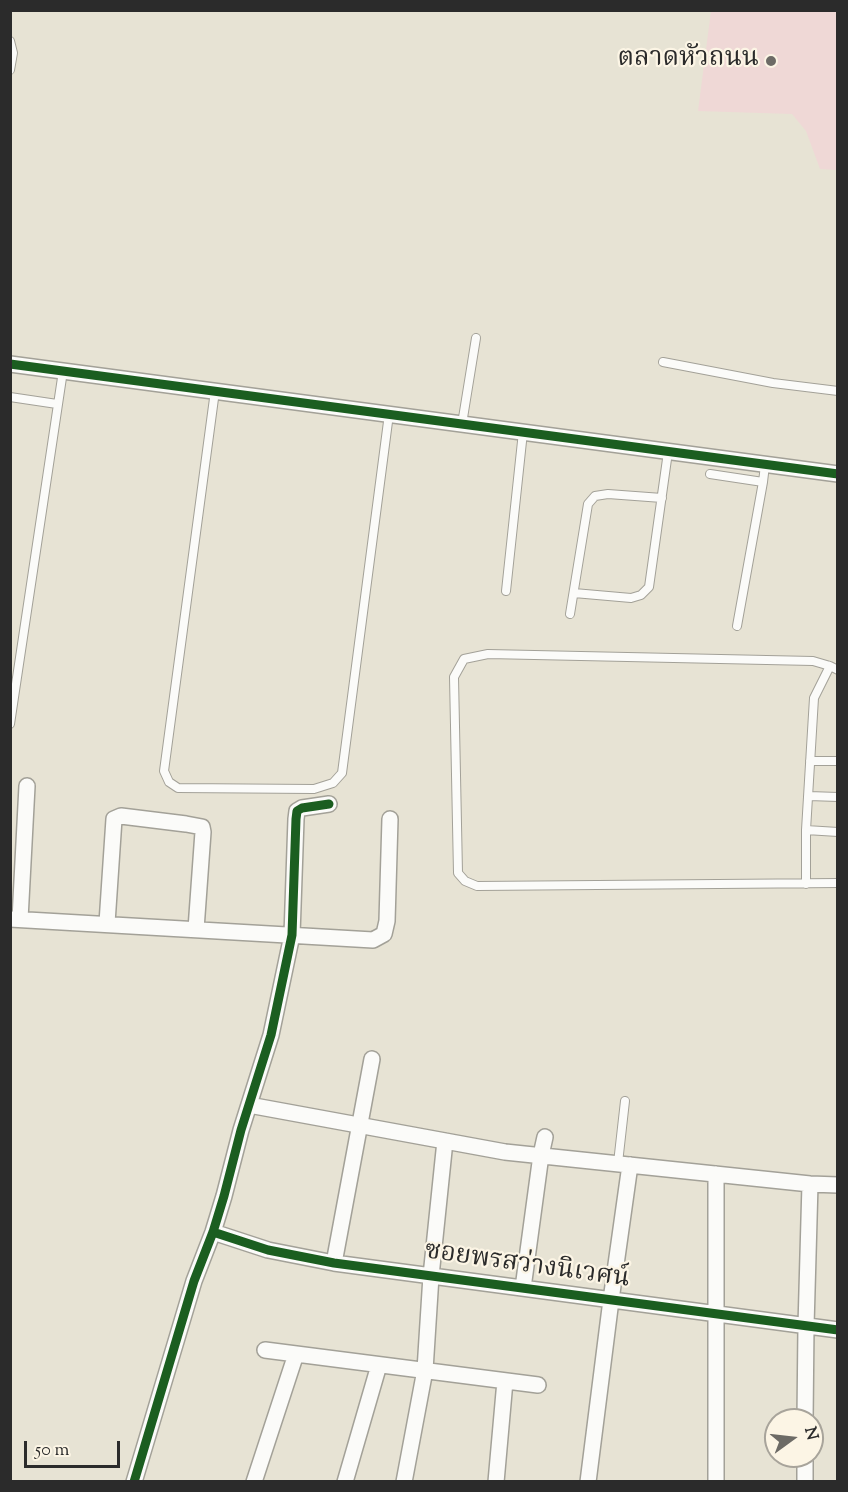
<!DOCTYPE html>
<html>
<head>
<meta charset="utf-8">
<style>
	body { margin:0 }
	#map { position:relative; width:848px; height:1492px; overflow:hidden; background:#e7e3d4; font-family:"Sorts Mill Goudy",serif }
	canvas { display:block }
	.frame { position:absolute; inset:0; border:12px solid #2b2b2b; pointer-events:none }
	.north { position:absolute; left:764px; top:1408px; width:60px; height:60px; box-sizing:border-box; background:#fcf5e5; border:2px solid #a8a49b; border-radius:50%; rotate:75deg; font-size:16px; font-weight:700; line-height:24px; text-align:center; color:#2b2b2b }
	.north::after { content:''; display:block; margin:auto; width:21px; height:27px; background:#6d6b66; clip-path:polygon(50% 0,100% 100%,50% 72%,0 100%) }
	.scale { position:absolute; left:24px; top:1441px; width:96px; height:27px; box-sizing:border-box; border:3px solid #2b2b2b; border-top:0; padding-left:8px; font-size:18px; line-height:21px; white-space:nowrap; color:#2b2b2b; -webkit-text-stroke:4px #fcf5e5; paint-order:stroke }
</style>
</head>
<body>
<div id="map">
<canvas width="848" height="1492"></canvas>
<div class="frame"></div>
<div class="north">N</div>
<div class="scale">50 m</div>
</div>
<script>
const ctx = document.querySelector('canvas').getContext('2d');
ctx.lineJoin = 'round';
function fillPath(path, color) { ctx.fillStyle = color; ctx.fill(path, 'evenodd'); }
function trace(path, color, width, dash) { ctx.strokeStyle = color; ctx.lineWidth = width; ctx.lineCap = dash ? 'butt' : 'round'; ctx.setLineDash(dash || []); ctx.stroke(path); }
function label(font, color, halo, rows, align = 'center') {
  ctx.font = font + ' "Sorts Mill Goudy","Noto Serif Thai",serif'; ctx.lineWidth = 4.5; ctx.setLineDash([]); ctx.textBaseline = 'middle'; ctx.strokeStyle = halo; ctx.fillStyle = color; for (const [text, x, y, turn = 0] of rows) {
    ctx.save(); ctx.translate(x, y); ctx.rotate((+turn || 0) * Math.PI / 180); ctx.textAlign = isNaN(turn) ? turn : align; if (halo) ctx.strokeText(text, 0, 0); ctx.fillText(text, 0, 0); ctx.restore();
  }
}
fillPath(new Path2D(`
	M711 11H837V170L820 169 806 131 792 114 698 111Z`), '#efd8d6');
const lane = new Path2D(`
	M10 41 13 53 10 70
	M663 362 773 383 838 391
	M215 391 164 771 169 782 178 788 314 789 333 783 342 773 389 414
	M10 397 57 404
	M462 424 476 338
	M710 474 763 482
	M506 591 523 432
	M574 593 631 598 641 595 649 587 668 452
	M570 614 588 504 595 496 608 494 662 498
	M737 626 763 482 765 465
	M838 670 830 666 813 661 488 654 464 659 454 677 458 873 465 881 477 886 838 883
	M10 724 63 371
	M810 761H838
	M809 796 838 797
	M806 830 838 832
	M806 884V830L814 698 830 666
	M618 1163 625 1101`);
const street = new Path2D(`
	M10 364 838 474
	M10 919 373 940 384 934 387 921 390 819
	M20 919 27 786
	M107 923 114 819 121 816 186 824 202 827 203 832 196 929
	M249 1105 505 1152 810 1184 838 1185
	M213 1232 268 1250 334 1263 838 1330
	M334 1263 372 1059
	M523 1288 541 1155 545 1137
	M265 1350 538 1385
	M805 1420 806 1326 810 1184
	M134 1482 194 1281 213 1232 224 1196 241 1130 271 1035 292 935 296 819 297 811 302 808 329 804
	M254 1482 296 1354
	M345 1482 379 1365
	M404 1482 425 1370 431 1276 445 1141
	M496 1482 505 1381
	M588 1482 611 1300 630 1165
	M716 1482V1174
	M805 1482V1456`);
trace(lane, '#a3a198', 10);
trace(street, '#a3a198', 18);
trace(lane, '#fbfbf9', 8);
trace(street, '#fbfbf9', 15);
trace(new Path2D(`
	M10 364 838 474
	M213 1232 268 1250 334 1263 838 1330
	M134 1482 194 1281 213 1232 224 1196 241 1130 271 1035 292 935 296 819 297 811 302 808 329 804`), '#1b5e20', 9);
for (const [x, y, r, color] of [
	[771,61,6,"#6d6b66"]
]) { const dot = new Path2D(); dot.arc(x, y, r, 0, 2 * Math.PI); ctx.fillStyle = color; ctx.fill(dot); trace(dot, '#fcf5e5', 2); }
label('26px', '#2b2b2b', '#fcf5e5', [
	["ตลาดหัวถนน",759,61]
], 'right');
label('26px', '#2b2b2b', '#fcf5e5', [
	["ซอยพรสว่างนิเวศน์",527,1267,8]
]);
</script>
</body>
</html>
